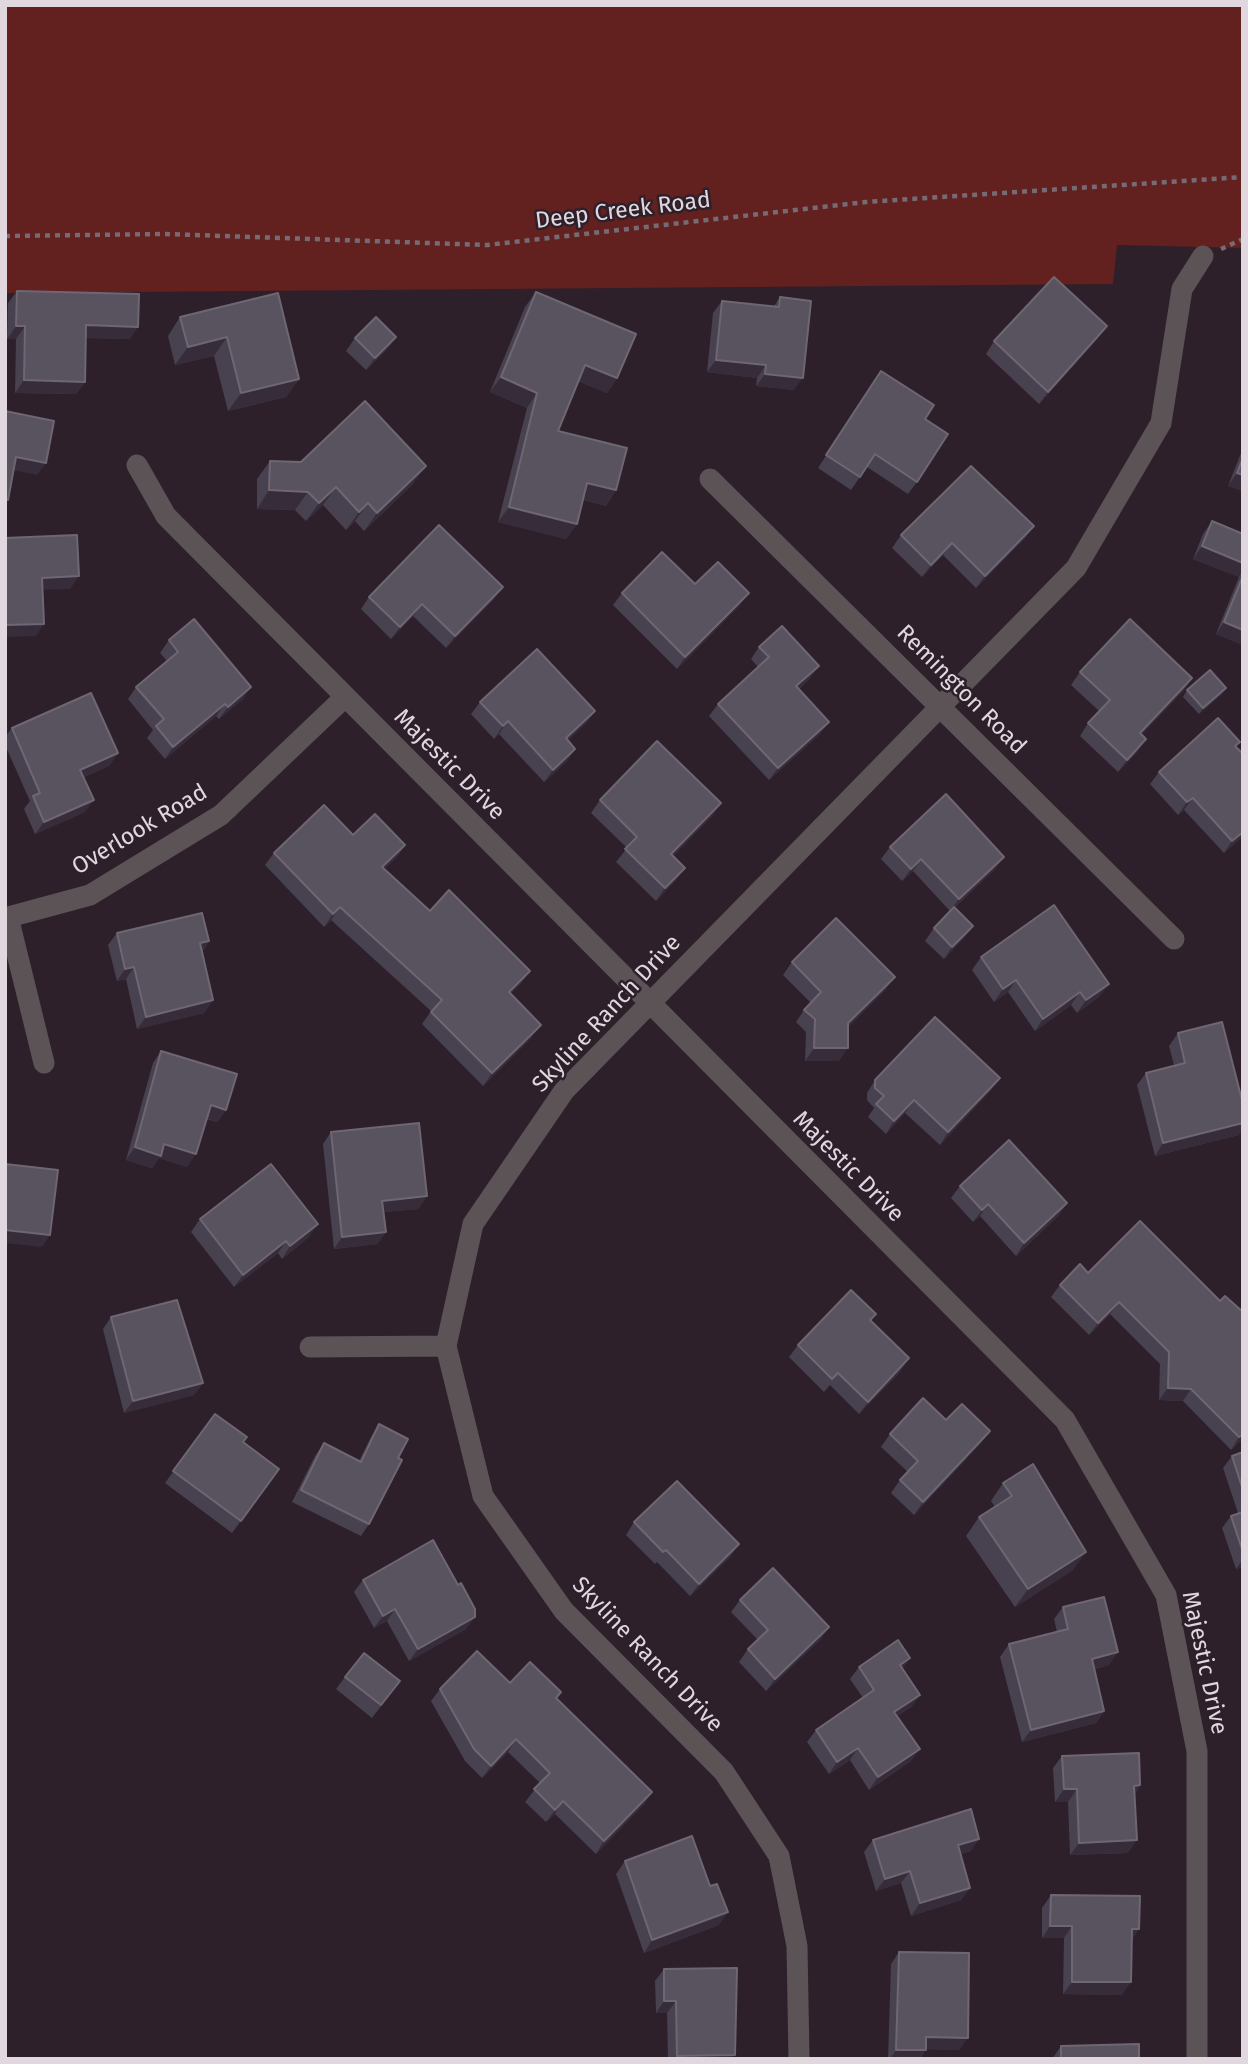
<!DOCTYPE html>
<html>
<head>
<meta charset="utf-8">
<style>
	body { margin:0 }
	#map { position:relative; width:1248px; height:2064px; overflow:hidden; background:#2d202a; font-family:"Fira Sans",sans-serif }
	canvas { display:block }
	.frame { position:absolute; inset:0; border:7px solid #e1d8df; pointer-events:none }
</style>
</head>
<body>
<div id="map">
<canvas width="1248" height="2064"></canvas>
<div class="frame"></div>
</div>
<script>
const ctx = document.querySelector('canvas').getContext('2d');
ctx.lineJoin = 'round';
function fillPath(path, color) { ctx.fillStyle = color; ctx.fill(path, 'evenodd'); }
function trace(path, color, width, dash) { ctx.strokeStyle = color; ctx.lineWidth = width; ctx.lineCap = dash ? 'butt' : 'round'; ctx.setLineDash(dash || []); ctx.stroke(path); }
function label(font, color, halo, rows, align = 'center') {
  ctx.font = font + ' "Fira Sans",sans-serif'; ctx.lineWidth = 5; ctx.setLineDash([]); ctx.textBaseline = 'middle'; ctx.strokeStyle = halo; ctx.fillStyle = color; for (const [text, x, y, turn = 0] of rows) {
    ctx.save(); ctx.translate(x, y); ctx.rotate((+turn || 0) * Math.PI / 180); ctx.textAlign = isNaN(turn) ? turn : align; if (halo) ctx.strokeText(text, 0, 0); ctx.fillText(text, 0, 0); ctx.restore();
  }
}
fillPath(new Path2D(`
	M5 5H1243V248L1117 245 1113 284 5 293Z`), '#62211f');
trace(new Path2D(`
	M5 236 165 234 487 245 866 202 1243 177
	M1221 249 1243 239`), '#766b74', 4.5, [5, 5]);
trace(new Path2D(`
	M137 465 166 516 1065 1420 1166 1595 1197 1751V2059
	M710 479 1174 939
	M8 917 44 1063
	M5 918 90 895 221 815 345 697
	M310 1347 446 1346
	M799 2059 797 1946 779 1856 724 1772 564 1611 483 1496 446 1346 473 1224 564 1091 1076 568 1161 423 1182 289 1203 256`), '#5c5356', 21);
fillPath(new Path2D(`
	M17 291 130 339 86 338 85 382 76 394 15 393 16 339H7L8 303Z
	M536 292 617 378 607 393 578 381 558 431 616 490 606 506 583 500 577 524 566 539 498 522 527 408 490 392 525 307Z
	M278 293 299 379 286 397 228 411 214 356 175 365 168 336 180 317Z
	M780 297 794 390 756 386 757 378 707 372 713 313 722 301 774 306Z
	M396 337 387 349 366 370 346 351 355 338Z
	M1098 338 1039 404 986 354 994 341Z
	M881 371 925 419 917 482 908 494 867 467 851 490 818 468Z
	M1243 448V491L1228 486Z
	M270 461 413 484 364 531 355 521 346 530 323 505 306 521 295 510 257 509V479Z
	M1212 521 1243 534V645L1216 634 1239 577 1193 559 1203 534Z
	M1034 526 1025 538 976 588 943 555 922 577 892 548 901 535Z
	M695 584 740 605 677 669 613 605 622 593Z
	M369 597 494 599 446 648 413 616 391 639 361 609Z
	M169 640 243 699 219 719 216 716 165 759 147 738 153 730 128 699 136 687 167 661 160 653Z
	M759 647 810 678 799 689 820 734 769 780 709 716 718 704 758 667 751 659Z
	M1080 672 1192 678 1184 690 1142 734 1138 751 1118 772 1080 736 1088 723 1099 711 1071 685Z
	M1187 690 1222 694 1199 714 1183 697Z
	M480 702 595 711 586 723 568 740 575 749 567 761 544 782 499 734 494 739 471 714Z
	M12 728 118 753 109 766 84 777 85 812 35 834 24 809 30 801 5 745V737Z
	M1236 747 1243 754V836L1224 853 1184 810 1178 815 1150 784 1159 772Z
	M600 800 721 803 712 816 673 856 676 880 656 901 616 862 627 848 591 813Z
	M353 835 405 845 396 858 384 869 430 911 530 971 521 983 510 994 532 1037 483 1086 422 1024 431 1011 331 920 324 927 265 865 274 853Z
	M890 847 995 869 955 907 973 926 964 938 944 959 925 941 934 928 950 911 913 871 902 881 881 859Z
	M117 933 209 941 202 952 213 1000 204 1013 137 1029 126 979 117 981 108 945Z
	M981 957 1100 996 1077 1013 1071 1005 1035 1031 1008 992 994 1002 972 970Z
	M792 962 886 989 848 1027 839 1061H805L806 1032 796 1022 804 1010 811 1003 783 975Z
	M1178 1033 1239 1135 1155 1156 1137 1085 1146 1073 1174 1065 1169 1046Z
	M161 1051 226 1110 217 1122 206 1119 187 1167 159 1158 152 1168 126 1160 153 1063Z
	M1000 1078 991 1090 940 1145 905 1113 886 1134 868 1117 874 1108 867 1100V1093L875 1080Z
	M331 1132 427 1196 418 1209 383 1212 386 1232 377 1244 334 1249 323 1144Z
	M960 1186 1067 1203 1058 1216 1016 1256 980 1216 973 1222 951 1198Z
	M200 1219 309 1237 282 1259 278 1253 234 1287 191 1232Z
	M1140 1221 1243 1438 1231 1450 1183 1401 1159 1400 1160 1364 1110 1314 1089 1335 1051 1297 1060 1285 1088 1273Z
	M876 1314 871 1321 901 1371 859 1414 830 1385 824 1392 789 1357 798 1345Z
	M111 1317 203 1383 194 1395 124 1413 103 1329Z
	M215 1414 243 1442 279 1469 232 1533 165 1483Z
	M946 1420 990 1431 981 1443 914 1515 891 1493 900 1480 908 1472 881 1447 890 1434Z
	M379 1424 369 1524 361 1536 292 1502 315 1456 324 1443 359 1461 371 1437Z
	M1243 1452V1567L1236 1569 1222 1528 1231 1516 1238 1513 1223 1468 1232 1456Z
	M1003 1483 1073 1570 1015 1607 966 1536 979 1517 995 1507 991 1501Z
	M634 1522 739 1544 730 1557 690 1596 657 1562 655 1564 626 1535Z
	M363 1580 466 1629 409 1661 387 1621 374 1628 354 1592Z
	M740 1600 829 1627 820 1640 766 1691 739 1662 748 1649 758 1640 731 1612Z
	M1063 1607 1109 1665 1094 1669 1104 1711 1096 1723 1022 1742 1000 1657 1009 1644 1057 1632 1054 1619Z
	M859 1667 903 1669 920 1695 911 1707 897 1716 911 1761 869 1790 850 1760 829 1774 807 1742 816 1730 863 1698 850 1679Z
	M345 1677 391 1693 372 1718 336 1689Z
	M510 1683 557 1699 652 1792 644 1804 596 1854 555 1814 546 1822 525 1802 540 1783 508 1752 482 1778 465 1761 431 1701 440 1689Z
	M1062 1756 1140 1785 1135 1794 1128 1853 1070 1855 1068 1802H1055L1053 1768Z
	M873 1840 971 1851 960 1854 970 1888 961 1900 911 1916 901 1883 876 1891 864 1852Z
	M625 1861 719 1925 644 1953 616 1874Z
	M1051 1895 1131 1940 1122 1995 1063 1994 1064 1938H1042V1908Z
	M899 1952 959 2050 926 2049 920 2059H888L891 1964Z
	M664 1969 732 2059H668L667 2013H656L655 1981Z
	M1061 2046 1139 2059H1052Z`), '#484150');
fillPath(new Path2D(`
	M86 325 138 327 130 339 78 338Z
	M16 326H25L16 339H7Z
	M1107 326 1098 338 1039 404 1048 392Z
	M227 337 214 356 175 365 188 347Z
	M396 337 387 349 366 370 375 358Z
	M716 360 766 365 757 378 707 372Z
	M585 365 617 378 607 393 574 380Z
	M765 374 803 378 794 390 756 386Z
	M501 377 537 393 527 408 490 392Z
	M299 379 286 397 228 411 241 393Z
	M24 380 85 382 76 394 15 393Z
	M16 457 46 463 37 475 8 469Z
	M426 466 413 484 364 531 377 513Z
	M1237 473 1243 475V491L1228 486Z
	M587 483 616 490 606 506 576 498Z
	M336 487 323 505 306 521 319 503Z
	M269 490 308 492 295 510 257 509Z
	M368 503 355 521 346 530 359 512Z
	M509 507 577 524 566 539 498 522Z
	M1034 526 1025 538 976 588 985 576Z
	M952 543 943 555 922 577 931 565Z
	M1202 546 1243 563V571L1239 577 1193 559Z
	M79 576 70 589 34 590 42 578Z
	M503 587 494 599 446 648 455 636Z
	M749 593 740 605 677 669 685 657Z
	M422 604 413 616 391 639 400 627Z
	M1224 622 1243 630V645L1216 634Z
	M44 624 36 636 5 637V625Z
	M819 666 810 678 788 699 796 686Z
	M1192 678 1184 690 1131 745 1140 733Z
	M251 687 243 699 219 719 228 707Z
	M1226 688 1222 694 1199 714 1203 708Z
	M225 704 216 716 165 759 173 747Z
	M595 711 586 723 557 750 566 738Z
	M508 721 499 734 494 739 503 726Z
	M829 722 820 734 769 780 778 768Z
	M1146 739 1138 751 1118 772 1127 760Z
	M575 749 567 761 544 782 553 770Z
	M118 753 109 766 72 782 80 770Z
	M1193 798 1184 810 1178 815 1187 802Z
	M94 800 85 812 35 834 44 822Z
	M721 803 712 816 662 867 671 854Z
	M1243 832V836L1224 853 1232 841Z
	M405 845 396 858 373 879 382 867Z
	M1004 857 995 869 950 911 959 899Z
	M921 859 913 871 902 881 911 869Z
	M685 868 676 880 656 901 665 888Z
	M340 907 331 920 324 927 333 914Z
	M973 926 964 938 944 959 952 947Z
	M209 941 200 954V943Z
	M134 967 126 979 117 981 125 969Z
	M530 971 521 983 500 1004 509 992Z
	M895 977 886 989 840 1035 848 1023Z
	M1016 980 1008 992 994 1002 1003 989Z
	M1109 984 1100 996 1077 1013 1086 1000Z
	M1080 992 1071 1005 1035 1031 1043 1019Z
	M213 1000 204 1013 137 1029 146 1017Z
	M541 1025 532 1037 483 1086 492 1073Z
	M814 1048H848L839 1061H805Z
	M1000 1078 991 1090 940 1145 948 1132Z
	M914 1100 905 1113 886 1134 894 1121Z
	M211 1105 226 1110 217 1122 202 1117Z
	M1243 1123V1129L1239 1135 1155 1156 1163 1143Z
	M164 1144 196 1154 187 1167 159 1158 152 1168 126 1160 135 1147Z
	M427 1196 418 1209 374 1213 382 1201Z
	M1067 1203 1058 1216 1016 1256 1024 1243Z
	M988 1204 980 1216 973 1222 982 1210Z
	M318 1224 309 1237 282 1259 290 1246Z
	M5 1230 50 1235 42 1247 5 1243Z
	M386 1232 377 1244 334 1249 342 1237Z
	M286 1241 278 1253 234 1287 243 1275Z
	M1119 1302 1110 1314 1089 1335 1098 1323Z
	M909 1358 901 1371 859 1414 868 1402Z
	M203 1383 194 1395 124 1413 133 1401Z
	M1168 1388 1191 1389 1183 1401 1159 1400Z
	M990 1431 981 1443 914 1515 923 1502Z
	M1243 1434V1438L1231 1450 1239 1437Z
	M739 1544 730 1557 690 1596 699 1584Z
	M1086 1552 1073 1570 1015 1607 1028 1589Z
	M1243 1559V1567L1236 1569Z
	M395 1609 387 1621 374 1628 383 1616Z
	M475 1617 466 1629 409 1661 418 1649Z
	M829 1627 820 1640 766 1691 775 1679Z
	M1118 1652 1109 1665 1083 1671 1092 1659Z
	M910 1658 902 1670 900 1665Z
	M920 1695 911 1707 886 1724 894 1712Z
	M1104 1711 1096 1723 1022 1742 1031 1730Z
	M516 1739 508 1752 482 1778 491 1766Z
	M858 1748 850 1760 829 1774 837 1762Z
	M920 1749 911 1761 869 1790 878 1777Z
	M1140 1785 1132 1798 1134 1786Z
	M1064 1789H1077L1068 1802H1055Z
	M652 1792 644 1804 596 1854 604 1841Z
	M563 1801 555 1814 546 1822 555 1810Z
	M979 1839 971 1851 949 1858 958 1845Z
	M1137 1840 1128 1853 1070 1855 1079 1843Z
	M910 1871 901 1883 876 1891 885 1879Z
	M970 1888 961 1900 911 1916 920 1903Z
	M728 1912 719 1925 644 1953 652 1940Z
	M1050 1926H1072L1064 1938H1042Z
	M1132 1929H1139L1131 1941Z
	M1072 1982H1131L1122 1995 1063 1994Z
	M664 2001H676L667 2013H656Z
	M926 2037 968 2038 959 2050 917 2049Z
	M896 2050H926L920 2059H890Z
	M735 2055 732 2059H675L677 2056Z`), '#372d3a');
const building = new Path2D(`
	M1054 277 1107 326 1048 392 994 341Z
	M17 291 139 294 138 327 86 325 85 382 24 380 25 326H16Z
	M536 292 636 334 617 378 585 365 558 431 627 448 616 490 587 483 577 524 509 507 537 393 501 377Z
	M278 293 299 379 241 393 227 337 188 347 180 317Z
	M780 297 811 301 803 378 765 374 766 365 716 360 722 301 779 307Z
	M376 317 396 337 375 358 355 338Z
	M881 371 934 405 925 419 948 434 917 482 875 454 860 477 826 455Z
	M365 401 426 466 377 513 368 503 359 512 336 487 319 503 308 492 269 490 270 461 301 462Z
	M5 411 54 421 46 463 16 457 8 500 5 499Z
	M1243 458V475L1237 473Z
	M971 466 1034 526 985 576 952 543 931 565 901 535Z
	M1212 521 1243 534V563L1202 546Z
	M439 525 503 587 455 636 422 604 400 627 369 597Z
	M77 535 79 576 42 578 44 624 5 625V538Z
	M662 552 695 584 718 562 749 593 685 657 622 593Z
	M1243 576V630L1224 622Z
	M194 619 251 687 228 707 225 704 173 747 156 726 164 719 136 687 178 652 169 640Z
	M1130 619 1192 678 1140 733 1146 739 1127 760 1088 723 1110 700 1080 672Z
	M782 626 819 666 796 686 829 722 778 768 718 704 769 657 759 647Z
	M537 649 595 711 566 738 575 749 553 770 508 721 503 726 480 702Z
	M1210 670 1226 688 1203 708 1187 690Z
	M91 693 118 753 80 770 94 800 44 822 33 796 40 793 12 728Z
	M1218 718 1240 742 1235 746 1243 754V832L1232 841 1193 798 1187 802 1159 772Z
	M657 741 721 803 671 854 685 868 665 888 625 849 637 837 600 800Z
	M946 794 1004 857 959 899 921 859 911 869 890 847Z
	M324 805 353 835 375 814 405 845 382 867 430 911 449 890 530 971 509 992 541 1025 492 1073 431 1012 442 1000 340 907 333 914 274 853Z
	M1054 905 1109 984 1086 1000 1080 992 1043 1019 1016 980 1003 989 981 957Z
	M954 907 973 926 952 947 934 928Z
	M202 913 209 941 200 943 213 1000 146 1017 134 967 125 969 117 933Z
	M836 918 895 977 848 1023V1048H814L815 1019 804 1010 821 992 792 962Z
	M935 1017 1000 1078 948 1132 914 1100 894 1121 876 1104 884 1096 875 1088V1080Z
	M1222 1022 1243 1104V1123L1163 1143 1146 1073 1185 1063 1178 1033Z
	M161 1051 237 1074 226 1110 211 1105 196 1154 164 1144 161 1156 135 1147Z
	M419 1123 427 1196 382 1201 386 1232 342 1237 331 1132Z
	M1009 1140 1067 1203 1024 1243 988 1204 982 1210 960 1186Z
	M5 1164 58 1170 50 1235 5 1230Z
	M271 1164 318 1224 290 1246 286 1241 243 1275 200 1219Z
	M1140 1221 1220 1301 1225 1296 1243 1312V1434L1239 1437 1191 1389 1168 1388 1169 1352 1119 1302 1098 1323 1060 1285 1080 1264 1088 1273Z
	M851 1290 876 1314 870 1320 909 1358 868 1402 838 1373 832 1379 798 1345Z
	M177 1300 203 1383 133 1401 111 1317Z
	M923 1398 946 1420 962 1404 990 1431 923 1502 900 1480 918 1461 890 1434Z
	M215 1414 247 1437 243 1442 279 1469 241 1521 173 1471Z
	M379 1424 408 1439 398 1458 402 1460 369 1524 301 1490 324 1443 361 1462Z
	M1243 1452V1490L1232 1456Z
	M1033 1464 1086 1552 1028 1589 979 1517 1012 1496 1003 1483Z
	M677 1481 739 1544 699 1584 666 1550 663 1552 634 1522Z
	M1243 1512V1552L1231 1516Z
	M433 1540 458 1585 461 1583 475 1609V1617L418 1649 395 1609 383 1616 363 1580Z
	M773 1568 829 1627 775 1679 748 1649 768 1630 740 1600Z
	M1104 1597 1118 1652 1092 1659 1104 1711 1031 1730 1009 1644 1068 1629 1063 1607Z
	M898 1640 910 1658 900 1665 920 1695 894 1712 920 1749 878 1777 858 1748 837 1762 816 1730 874 1690 859 1667Z
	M477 1651 510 1683 530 1662 561 1692 556 1698 652 1792 604 1841 563 1801 555 1810 534 1789 550 1773 516 1739 491 1766 474 1749 440 1689Z
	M364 1653 400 1681 381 1705 345 1677Z
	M1139 1753 1140 1785 1134 1786 1137 1840 1079 1843 1077 1789H1064L1062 1756Z
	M971 1809 979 1839 958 1845 970 1888 920 1903 910 1871 885 1879 873 1840Z
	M692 1836 710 1886 717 1884 728 1912 652 1940 625 1861Z
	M1051 1895 1140 1896 1139 1929H1132L1131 1982H1072V1926H1050Z
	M899 1952 969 1953 968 2038 926 2037V2050H896Z
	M737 1968 735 2055 677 2056 676 2001H664V1969Z
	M1139 2044V2059H1061V2046Z`);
fillPath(building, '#59525f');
trace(building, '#6e6773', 2);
label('23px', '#e1d8df', '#2d202a', [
	["Deep Creek Road",623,211,-7],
	["Remington Road",961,690,45],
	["Majestic Drive",449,765,45],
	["Overlook Road",140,830,-31],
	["Skyline Ranch Drive",607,1014,-47],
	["Majestic Drive",848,1167,45],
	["Skyline Ranch Drive",647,1655,46],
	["Majestic Drive",1204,1663,78]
]);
</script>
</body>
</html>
